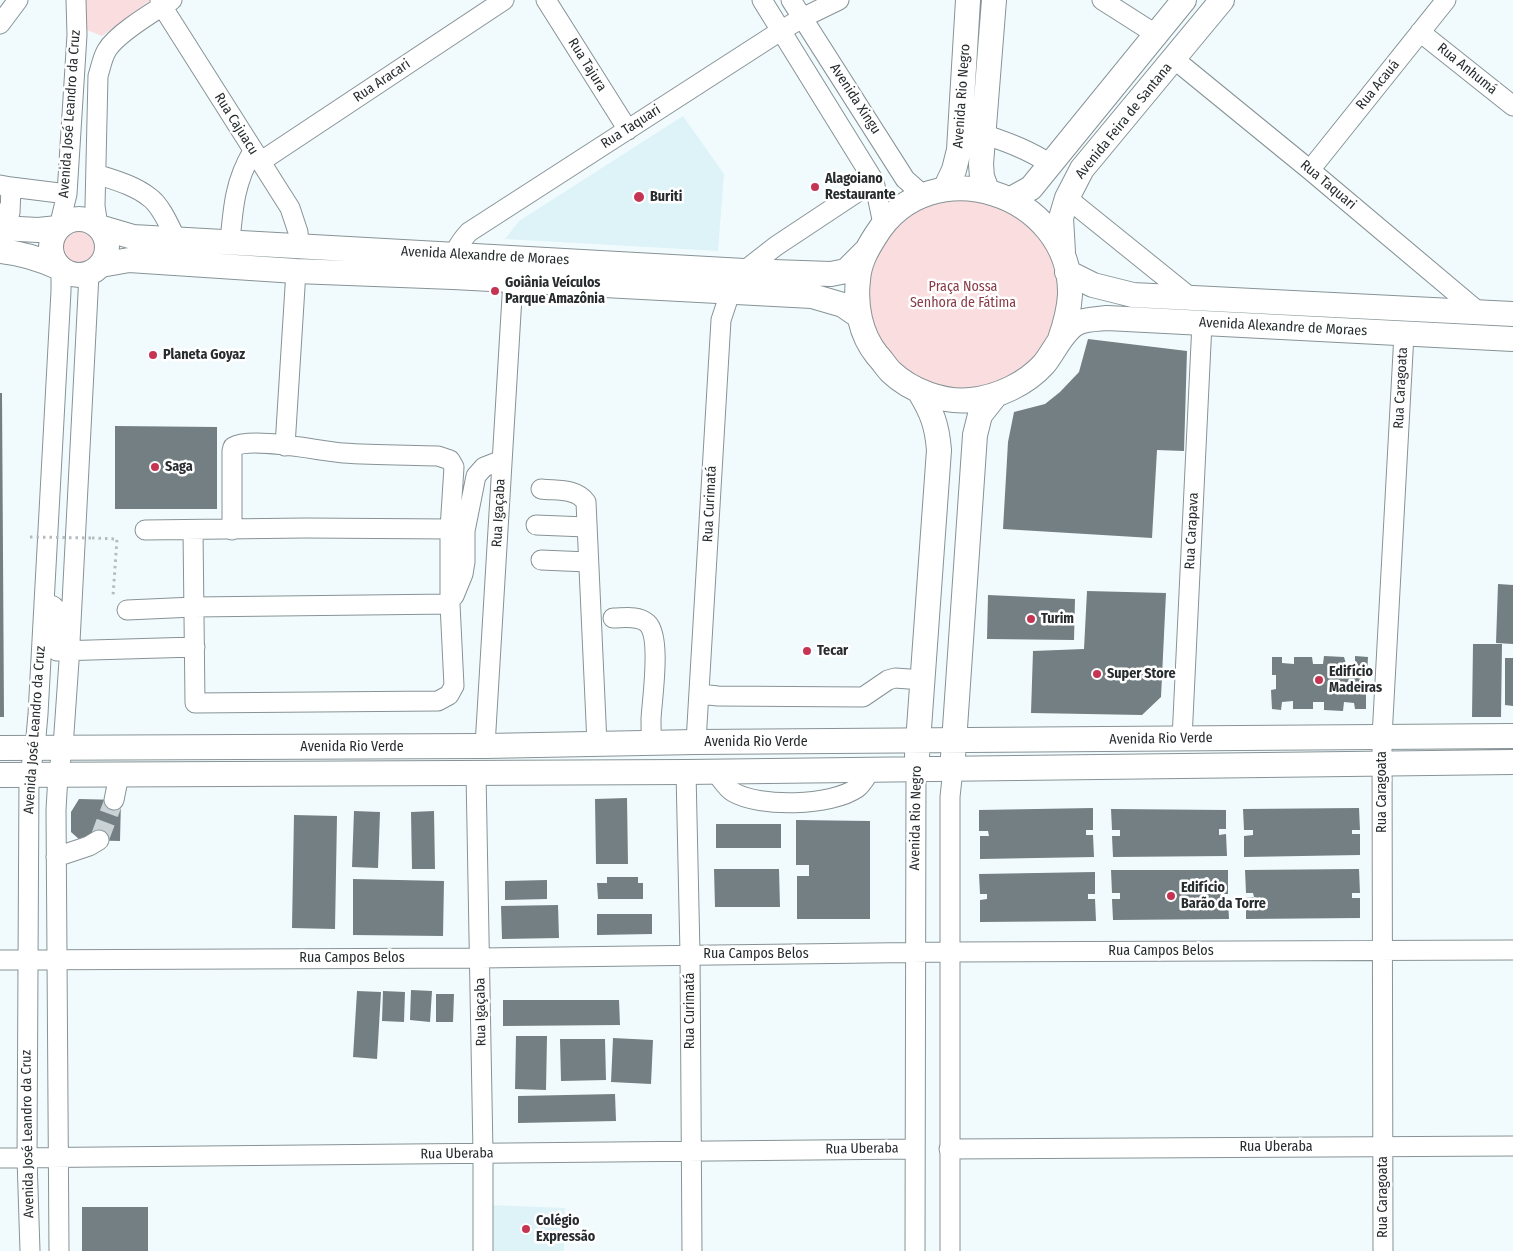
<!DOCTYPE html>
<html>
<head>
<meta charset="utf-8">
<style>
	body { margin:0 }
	canvas { display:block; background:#f1fbfe }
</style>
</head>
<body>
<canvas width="1513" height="1251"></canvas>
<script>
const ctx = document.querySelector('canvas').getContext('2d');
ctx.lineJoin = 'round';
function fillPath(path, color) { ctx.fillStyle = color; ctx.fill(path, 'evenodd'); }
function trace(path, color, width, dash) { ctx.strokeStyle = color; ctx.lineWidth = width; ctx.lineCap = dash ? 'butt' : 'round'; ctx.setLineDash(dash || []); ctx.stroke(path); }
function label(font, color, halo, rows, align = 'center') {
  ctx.font = font + ' "Fira Sans Condensed",sans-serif'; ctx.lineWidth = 5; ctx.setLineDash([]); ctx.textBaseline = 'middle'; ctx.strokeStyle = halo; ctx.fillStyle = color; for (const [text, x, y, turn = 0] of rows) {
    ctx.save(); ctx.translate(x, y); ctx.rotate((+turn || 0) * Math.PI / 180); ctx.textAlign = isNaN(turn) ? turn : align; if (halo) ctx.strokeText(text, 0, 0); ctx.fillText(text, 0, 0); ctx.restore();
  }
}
fillPath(new Path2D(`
	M683 116 724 174 718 251 505 239 519 221Z
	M488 1205 565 1208 564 1251H488Z`), '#ddf3f8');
fillPath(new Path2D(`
	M83 0H151L102 36 82 28Z
	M866 295a97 97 0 1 1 194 0a97 97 0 1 1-194 0Z
	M58 248a20 20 0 1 1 40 0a20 20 0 1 1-40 0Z`), '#fadddf');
fillPath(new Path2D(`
	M1088 339 1187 351 1184 451 1157 450 1152 538 1003 529 1008 442 1014 412 1045 404 1060 392 1079 372Z
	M0 393H2L4 717H0Z
	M115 426 217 427V509H115Z
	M1498 584 1513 585V644L1496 643Z
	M1087 591 1166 593 1161 697 1142 715 1031 713 1033 651 1084 649Z
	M988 595 1075 599 1074 640 987 639Z
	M1473 644H1502L1501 717H1472Z
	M1324 656 1344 657 1346 664H1355V656L1368 657 1367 674 1362 675V685H1366V709H1355L1354 703 1344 702 1343 711 1324 710V702H1313V709H1293V701L1282 702 1281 710 1272 709 1271 690 1276 689V675H1272V657H1282V663L1294 664V657H1312L1313 664H1323Z
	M1505 658H1513V706L1505 705Z
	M627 798 628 864H596L595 799Z
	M79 799 121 800 120 841 80 840 71 832V812Z
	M1093 808V830H1086V835H1093L1094 857 980 859V836H989L988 831H979V810Z
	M1359 808 1360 830H1352V834H1360V855L1244 857V836L1253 835V830H1244L1243 809Z
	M1111 809 1226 810V829H1219V835L1226 834 1227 856 1113 857 1112 836H1120V830H1112Z
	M354 811 380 812 378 868 352 867Z
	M434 811 435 869H412L411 812Z
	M294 815 337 816 335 929 292 928Z
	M796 820 870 821V919H797V876H809V865H796Z
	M716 824H781V848H716Z
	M714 869H779L780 907H715Z
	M1359 869 1360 893H1352V898H1360V918L1246 919V898L1254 897 1253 893H1246L1245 870Z
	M1111 870H1228V894H1221L1222 899H1228L1229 919 1113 920 1112 899H1120V893H1112Z
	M1095 872V894H1088V899H1095L1096 921 980 922V900L987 899V894H980L979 874Z
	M607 877H638V883H643V899H598L597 883H607Z
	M353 879 444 881 443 936 353 935Z
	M547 880V899L505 900V881Z
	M558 905 559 938 502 939 501 906Z
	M597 914H652V934L597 935Z
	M411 990 432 991 430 1022 410 1020Z
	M357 991 381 992 377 1059 353 1057Z
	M383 991 405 992 404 1022 382 1021Z
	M436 994H454L453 1022H436Z
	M503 1000H619L620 1025 503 1026Z
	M516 1036H547L546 1090 515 1089Z
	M613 1038 653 1040 651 1084 611 1082Z
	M560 1039H605L606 1080 561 1081Z
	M615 1094 616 1121 518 1123V1096Z
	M82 1207H148V1251H82Z`), '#737f82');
trace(new Path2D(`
	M99 840 114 800`), '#c9d2d4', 19, [19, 9]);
const minor = new Path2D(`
	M160 0 162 6 290 208 298 232 299 246
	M546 0 628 130
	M762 0 874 181 883 224
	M791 0 905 179 923 195
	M1102 0 1157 35
	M0 24 18 0
	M1420 32 1513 106
	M1174 59 1310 170 1480 313
	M983 134C1007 142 1029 150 1050 164
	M260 162 504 0
	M1310 170 1446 0
	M96 174C114 180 134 185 149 197 161 205 170 227 176 239
	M0 185 11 187 10 213H0
	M11 187 67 194
	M1067 198 1191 298
	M98 226 95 206 98 76C101 67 102 58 107 50 117 33 155 11 172 0
	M59 227 67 194 77 35 76 0
	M230 242C233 207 235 181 253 151
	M453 266C454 251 459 243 469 232L782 30 802 18 839 0
	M285 446 296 271
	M541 489C557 491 576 488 586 502L597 744
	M536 525 586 527
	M145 530 305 528 450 529
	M193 530 195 703 438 701 449 695 454 686 450 604V529L454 467 450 460 438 456C406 455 374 455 343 453 319 451 251 436 233 447L232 451V530
	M541 560 588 562
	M454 596 463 574 465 562V531L476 476 484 467 502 460
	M44 602 53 606 57 610 55 643V648L57 651 195 647
	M127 610 194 607 450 604
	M613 618C624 618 638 615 647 623 662 636 652 699 651 719 651 727 651 735 652 743
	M699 694 718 696 863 697 888 680 895 678 923 680
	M1182 739 1202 323
	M696 742 721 320 730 293 744 271 776 246 874 181
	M485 746 513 280
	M686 772 690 954 692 1251
	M715 772C721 778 726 788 733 792 760 808 831 806 857 788 863 784 867 775 871 769
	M476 773 483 1153V1251
	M114 800 119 775
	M56 857 89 846 99 840
	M0 960 480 958 950 952 1513 950
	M949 1149 1513 1146
	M0 1158 915 1149
	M30 1251 27 1158 29 775 35 748 38 714 61 291V269
	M59 1251 56 810 58 775 63 747 69 661 89 274
	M915 1251 916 769
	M950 1251V797L953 769
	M1383 1251 1382 737 1404 334`);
const major = new Path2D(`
	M945 189 954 170 959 150 968 0
	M987 190 982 177 981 164 994 0
	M1011 199 1031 188 1184 0
	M51 247a28 28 0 1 1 56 0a28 28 0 1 1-56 0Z
	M99 227 133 237 744 271 831 274 846 271 865 252
	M0 228 38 230 58 228
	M0 251C22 253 40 259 60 268
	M1063 252 1061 218 1067 198 1082 169 1222 0
	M101 265 129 260 296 271 453 277 812 296 843 305 859 316
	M1067 272 1093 285 1133 295 1513 314
	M1060 339C1065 325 1069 311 1070 295 1072 193 931 147 876 235 867 249 859 263 858 280 855 305 860 334 877 355 882 360 886 367 891 372 911 391 944 403 971 400 998 397 1026 384 1044 364 1054 352 1063 330 1077 323 1085 319 1098 319 1107 318L1513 339
	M0 748 485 746 696 742 1513 736
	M917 756 939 450C937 425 932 412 919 391
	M953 757 975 435 980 415 995 396
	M0 775 686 772 1513 762`);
trace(minor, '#879396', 21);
trace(major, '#879396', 26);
trace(new Path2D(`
	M92 538 117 539 113 596`), '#b4bcbf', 3, [2.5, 4]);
trace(minor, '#fff', 19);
trace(major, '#fff', 24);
trace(new Path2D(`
	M30 537 91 538`), '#b4bcbf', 3, [2.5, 4]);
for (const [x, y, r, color] of [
	[815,187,5,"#c53553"],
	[639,197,6,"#c53553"],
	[495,291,5,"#c53553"],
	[153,355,5,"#c53553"],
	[155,467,5,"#c53553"],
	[1031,619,5,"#c53553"],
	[807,651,5,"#c53553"],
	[1097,674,5,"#c53553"],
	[1319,680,5,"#c53553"],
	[1171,896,5,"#c53553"],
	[526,1229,5,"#c53553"]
]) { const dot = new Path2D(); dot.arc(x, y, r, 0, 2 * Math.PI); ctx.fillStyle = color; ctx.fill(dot); trace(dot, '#fff', 2); }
label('14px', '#272c2e', '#fff', [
	["Rua Tajura",587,65,58],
	["Rua Anhumá",1467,69,39],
	["Rua Aracari",382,81,-34],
	["Rua Acauá",1378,85,-51],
	["Avenida Rio Negro",962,96,-86],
	["Avenida Xingu",855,99,57],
	["Avenida José Leandro da Cruz",70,114,-86],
	["Avenida Feira de Santana",1124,121,-51],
	["Rua Cajuacu",236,124,58],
	["Rua Taquari",631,127,-33],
	["Rua Taquari",1328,185,40],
	["Avenida Alexandre de Moraes",485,256,3],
	["Avenida Alexandre de Moraes",1283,327,3],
	["Rua Caragoata",1401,388,-87],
	["Rua Curimatá",710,504,-87],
	["Rua Igaçaba",499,513,-87],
	["Rua Carapava",1192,531,-87],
	["Avenida José Leandro da Cruz",35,730,-86],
	["Avenida Rio Verde",1161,739,-1],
	["Avenida Rio Verde",756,742],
	["Avenida Rio Verde",352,747],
	["Rua Caragoata",1382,792,-90],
	["Avenida Rio Negro",916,818,-89],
	["Rua Campos Belos",1161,951],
	["Rua Campos Belos",756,954],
	["Rua Campos Belos",352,958],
	["Rua Curimatá",690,1011,-90],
	["Rua Igaçaba",481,1012,-91],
	["Avenida José Leandro da Cruz",28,1134,-91],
	["Rua Uberaba",1276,1147],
	["Rua Uberaba",862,1149,-1],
	["Rua Uberaba",457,1154,-1],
	["Rua Caragoata",1383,1197,-90]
]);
label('bold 14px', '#272c2e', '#fff', [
	["Alagoiano",825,179],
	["Restaurante",825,195],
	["Buriti",650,197],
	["Goiânia Veículos",505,283],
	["Parque Amazônia",505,299],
	["Planeta Goyaz",163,355],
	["Saga",165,467],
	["Turim",1041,619],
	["Tecar",817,651],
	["Edifício",1329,672],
	["Madeiras",1329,688],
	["Super Store",1107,674],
	["Edifício",1181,888],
	["Barão da Torre",1181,904],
	["Colégio",536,1221],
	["Expressão",536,1237]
], 'left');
label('14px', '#893b46', '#fff', [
	["Praça Nossa",963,287],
	["Senhora de Fátima",963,303]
]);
</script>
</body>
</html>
